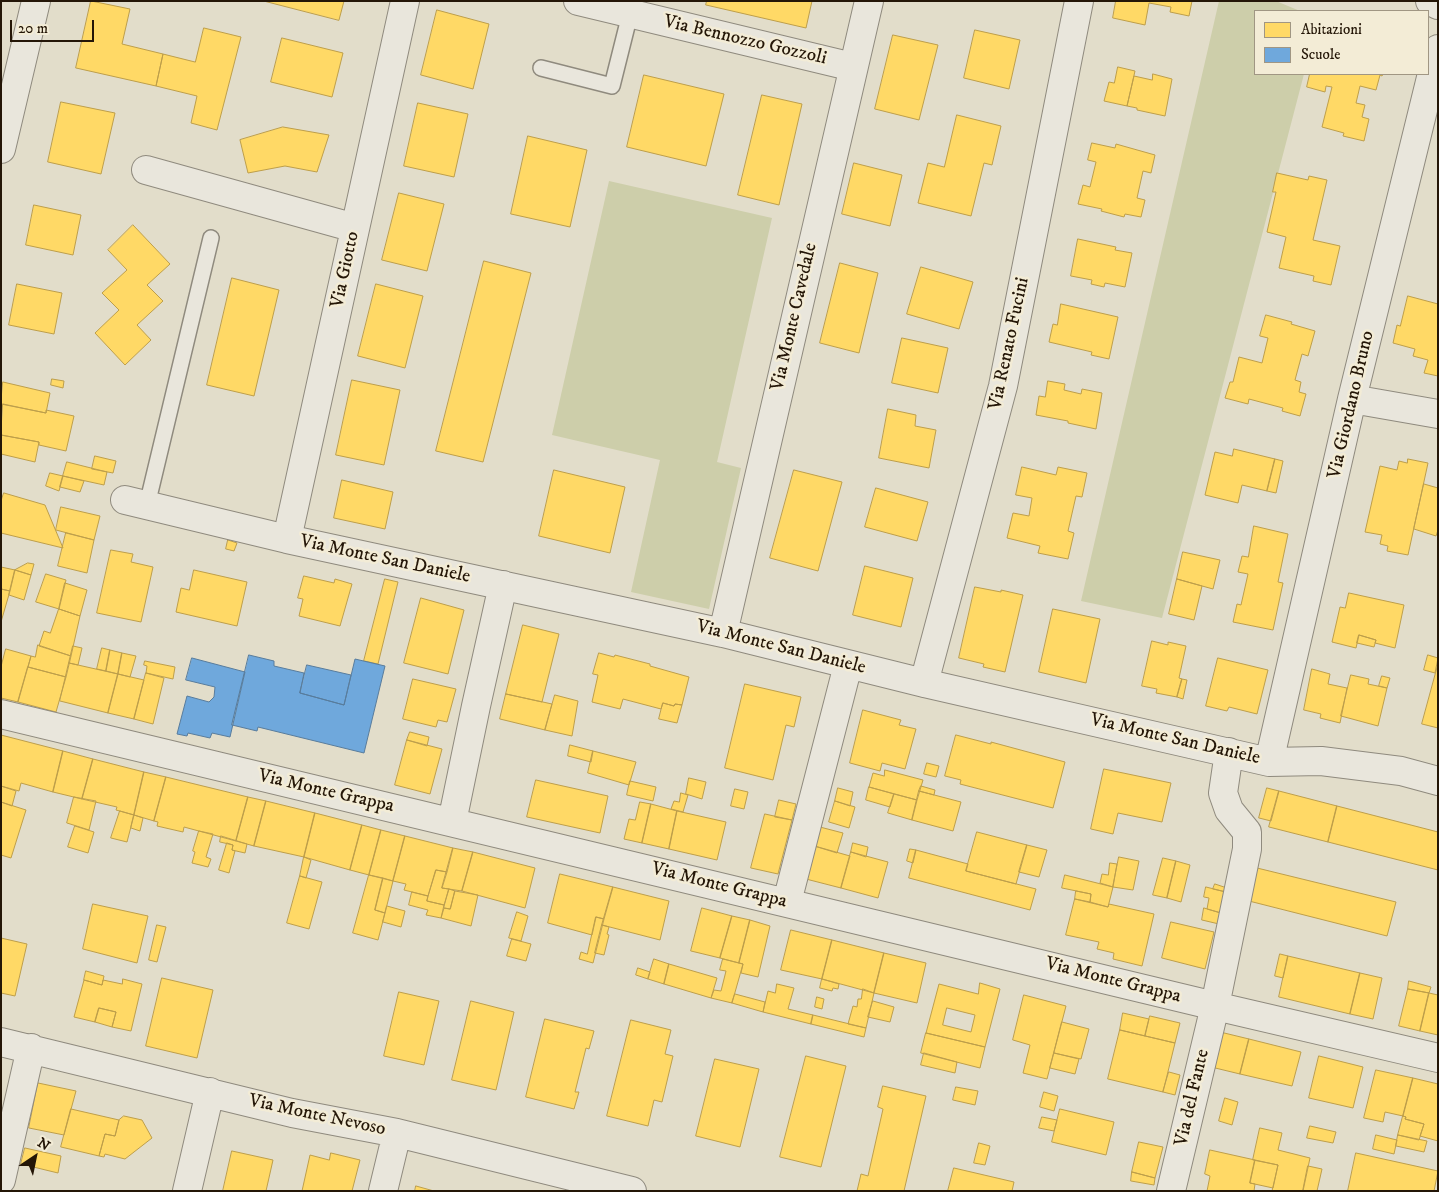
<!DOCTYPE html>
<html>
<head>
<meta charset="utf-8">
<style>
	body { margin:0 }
	#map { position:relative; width:1439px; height:1192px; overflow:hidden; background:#e2ddca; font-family:"IM FELL DW Pica",serif }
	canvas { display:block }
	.frame { position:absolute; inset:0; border:2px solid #241607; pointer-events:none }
	.legend { position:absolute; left:1254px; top:10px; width:175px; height:65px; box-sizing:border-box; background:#f3ecd6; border:1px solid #a09683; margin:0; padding:6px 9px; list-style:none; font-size:15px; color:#241607 }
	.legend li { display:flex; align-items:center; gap:10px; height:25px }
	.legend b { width:25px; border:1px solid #a09683 }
	.north { position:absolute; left:10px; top:1132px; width:50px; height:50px; -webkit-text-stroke:4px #f3ecd6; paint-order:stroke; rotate:34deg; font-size:14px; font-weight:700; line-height:20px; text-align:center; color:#241607 }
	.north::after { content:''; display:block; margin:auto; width:18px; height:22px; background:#241607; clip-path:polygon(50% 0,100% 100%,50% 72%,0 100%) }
	.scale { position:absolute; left:10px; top:20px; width:84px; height:22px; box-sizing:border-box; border:2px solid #241607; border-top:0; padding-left:6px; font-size:15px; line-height:18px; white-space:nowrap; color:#241607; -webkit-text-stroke:4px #f3ecd6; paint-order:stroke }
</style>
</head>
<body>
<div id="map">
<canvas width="1439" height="1192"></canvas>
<div class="frame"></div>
<ul class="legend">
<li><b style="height:14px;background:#ffd966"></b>Abitazioni</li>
<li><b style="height:14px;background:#6fa8dc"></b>Scuole</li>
</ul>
<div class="north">N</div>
<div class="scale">20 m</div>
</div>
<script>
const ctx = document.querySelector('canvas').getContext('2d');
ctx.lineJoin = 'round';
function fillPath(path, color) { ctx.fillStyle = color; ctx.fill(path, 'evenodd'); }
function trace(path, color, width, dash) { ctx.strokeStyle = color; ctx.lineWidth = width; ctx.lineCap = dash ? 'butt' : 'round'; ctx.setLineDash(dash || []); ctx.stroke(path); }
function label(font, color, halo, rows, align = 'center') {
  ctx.font = font + ' "IM FELL DW Pica",serif'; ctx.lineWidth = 5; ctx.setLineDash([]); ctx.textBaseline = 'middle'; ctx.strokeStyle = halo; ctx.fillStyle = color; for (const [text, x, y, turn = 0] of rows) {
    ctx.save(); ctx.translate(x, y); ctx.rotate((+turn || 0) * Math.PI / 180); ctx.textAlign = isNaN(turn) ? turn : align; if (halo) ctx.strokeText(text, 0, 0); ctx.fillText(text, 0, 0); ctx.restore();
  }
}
fillPath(new Path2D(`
	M1219 1H1276L1300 11H1255V74H1304L1162 618 1081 601Z
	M609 181 772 218 717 462 741 468 709 609 631 592 660 460 552 435Z`), '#cdceaa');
const homes = new Path2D(`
	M91 1 130 9 122 44 163 54 156 86 76 68Z
	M264 1H344L339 20Z
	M707 1H812L806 28 706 5Z
	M1116 1H1192L1189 16 1170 12 1171 7 1149 3 1145 25 1113 18Z
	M437 10 489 24 473 89 421 75Z
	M204 28 241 37 217 130 191 123 197 96 156 86 163 54 195 62Z
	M975 30 1020 40 1009 89 964 78Z
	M893 35 938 45 919 120 875 109Z
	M282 38 343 53 332 97 271 82Z
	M1118 67 1135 71 1127 106 1104 101 1109 82 1114 83Z
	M1153 74 1172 79 1165 116 1137 110V108L1127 106 1134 76 1152 80Z
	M1310 74H1383L1382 76 1380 75 1376 90 1360 86 1356 103 1365 105 1362 117 1369 119 1364 141 1343 136 1344 133 1322 127 1332 87 1326 86 1325 92 1307 87Z
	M644 75 724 94 706 166 627 147Z
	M762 95 802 104 779 205 738 195Z
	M61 102 115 113 101 174 48 162Z
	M418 103 468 114 454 177 404 166Z
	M957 115 1001 126 992 165 984 163 971 216 918 203 928 163 944 167Z
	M283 127 329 135 317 172 285 166 248 173 240 140Z
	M528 136 587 150 570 227 511 214Z
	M1092 143 1115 148 1116 144 1155 155 1151 173 1143 171 1137 198 1145 200 1141 217 1125 214 1124 217 1101 211 1102 209 1078 204 1083 185 1090 187 1096 162 1088 160Z
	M854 163 902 175 890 226 842 214Z
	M1277 173 1308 180 1309 176 1327 180 1313 240 1340 246 1331 285 1313 281 1314 276 1279 268 1286 237 1267 232 1276 192H1273Z
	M399 193 444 204 427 271 382 260Z
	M34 205 81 215 73 255 26 245Z
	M133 225 170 264 147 285 163 301 137 325 151 340 125 365 95 333 119 310 102 293 127 270 108 250Z
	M1078 239 1116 247 1115 250 1132 253 1125 287 1105 283 1104 287 1091 284 1092 280 1071 276Z
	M484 261 531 273 483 462 436 451Z
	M840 263 878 273 859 353 820 343Z
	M921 267 973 282 959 329 907 314Z
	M232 278 279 290 254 396 207 385Z
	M17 284 62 293 54 334 9 325Z
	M376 284 423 296 405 368 358 356Z
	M1408 296 1438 304V376L1424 373 1428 360 1413 356 1415 349 1393 343 1397 325 1400 326Z
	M1061 304 1118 317 1109 359 1091 355 1092 352 1049 342 1053 324 1057 325Z
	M1266 315 1292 322 1291 324 1315 331 1308 356 1302 354 1295 380 1301 382 1299 392 1306 394 1300 416 1282 411 1283 408 1249 399 1248 404 1225 398 1230 382H1233L1239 357 1262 363 1268 338 1260 336Z
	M902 338 948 348 938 393 892 383Z
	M52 379 64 381 63 388 51 385Z
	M352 380 400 390 384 465 336 455Z
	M1048 381 1065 384 1064 390 1081 394 1082 389 1102 393 1096 429 1068 423V421L1036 415 1039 396 1045 397Z
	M3 382 50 393 46 413 1 404Z
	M3 404 46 413V410L74 416 66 451 39 445V442L1 435Z
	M888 409 916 415 915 426 936 430 929 468 879 458Z
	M1 435 39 442 35 462 1 454Z
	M1234 449 1275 459 1267 491 1242 485 1238 503 1205 495 1215 452 1232 456Z
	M95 456 116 461 113 473 92 469Z
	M1275 459 1283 461 1276 493 1267 491Z
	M1408 459 1428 463 1408 555 1387 551 1388 546 1380 544 1382 535 1365 532 1380 466 1397 470 1399 461 1407 463Z
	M67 462 107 472 104 485 63 476Z
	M1022 467 1056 475 1058 467 1087 473 1082 497 1076 496 1068 531 1074 533 1068 559 1038 553 1040 546 1007 538 1013 513 1029 516 1032 498 1016 495Z
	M554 470 625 487 610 553 539 536Z
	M794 470 842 482 818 571 770 558Z
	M50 473 63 476 59 491 46 486Z
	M63 476 84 481 80 492 60 487Z
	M342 480 393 492 385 529 334 518Z
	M1424 484 1438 488V530L1436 536 1414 529Z
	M876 488 928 502 917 541 865 527Z
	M4 493 45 505 63 548 1 533V501Z
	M61 507 100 516 94 540 56 530Z
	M1254 526 1288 534 1278 582 1283 583 1273 630 1233 622 1237 604 1241 605 1248 574 1238 572 1242 556 1248 557Z
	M66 533 94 540 87 573 58 566Z
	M228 540 237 543 234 551 226 549Z
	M111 550 133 554 131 562 153 567 141 622 97 613Z
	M1183 552 1220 560 1213 589 1177 579Z
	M28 563 34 564 31 575 15 570Z
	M865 566 913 578 901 627 853 615Z
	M1 567 15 570 10 591 1 589Z
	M15 570 31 575 24 600 9 595Z
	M194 570 247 582 237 626 176 612 181 588 189 590Z
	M46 574 66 580 59 609 36 602Z
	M304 576 334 583 335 579 352 584 340 626 299 616 303 599 298 598Z
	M385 579 398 582 378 664 364 661Z
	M1177 579 1202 586 1194 620 1169 614Z
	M65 583 87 590 80 616 59 609Z
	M975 587 1001 592V590L1023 595 1005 672 983 667 984 664 959 658Z
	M1 589 10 591 1 622Z
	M1349 593 1404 605 1395 648 1375 643 1376 640 1359 635 1356 648 1332 642 1340 607 1345 608Z
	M421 598 464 610 448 674 404 663Z
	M59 609 80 616 71 656 39 646 44 631 50 633Z
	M1053 609 1100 619 1086 683 1039 672Z
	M523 625 559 634 542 702 506 694Z
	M1359 635 1376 640 1374 647 1357 643Z
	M1152 641 1168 645V642L1186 646 1179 678 1182 679 1177 697 1156 693 1157 689 1142 686Z
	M38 645 71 656 66 677 28 667 31 656 35 657Z
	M73 646 82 648 78 665 69 663Z
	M102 648 110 650 106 671 97 669Z
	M6 649 31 656 18 702 1 698V667Z
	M110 650 122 653 118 674 106 671Z
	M122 653 136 656 130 677 118 674Z
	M599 653 614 657 615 655 650 664V666L689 677 682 705 675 704 674 706 663 703 661 709 623 699 620 709 592 702 598 675 593 674Z
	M1428 655 1438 658 1435 673 1424 670Z
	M1218 658 1268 670 1257 714 1229 707 1227 711 1206 706Z
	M145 661 175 667 173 679 146 673 147 666 144 665Z
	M69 663 118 674 108 713 60 701Z
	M1438 664V728L1422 724Z
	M28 667 66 677 56 712 18 702Z
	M1312 669 1330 674 1328 684 1347 688 1340 723 1320 718 1321 714 1304 710Z
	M146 673 164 678 153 724 134 719Z
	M118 674 144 680 134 719 108 713Z
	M1351 675 1369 679 1368 684 1387 688 1378 726 1341 716Z
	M1382 676 1390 678 1387 688 1379 686Z
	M413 679 456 689 447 722 438 720 436 727 403 719Z
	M1182 679 1187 680 1183 699 1177 697Z
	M745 684 801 697 794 727 786 725 773 780 725 768Z
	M506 694 552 704 545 730 500 719Z
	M555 695 578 701 572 736 545 730Z
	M663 703 674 706 675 704 682 705 677 723 659 719Z
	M863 710 901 720 899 725 916 729 905 769 882 763 880 771 850 763Z
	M410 732 429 737 427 746 407 740Z
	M1 735 63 751 53 792 21 783 19 791 1 786Z
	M956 735 991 744V742L1065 762 1053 808 960 784 961 780 945 776Z
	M407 740 442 749 430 794 395 785Z
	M570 745 593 751 591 762 568 756Z
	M63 751 93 759 82 799 53 792Z
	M593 751 636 762 629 785 588 773Z
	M93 759 144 772 134 815 116 810 117 807 82 799Z
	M927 763 939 766 936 777 924 774Z
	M1104 769 1171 783 1162 822 1118 813 1113 834 1091 829Z
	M885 770 923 780 917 800 869 787 873 773 884 776Z
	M144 772 166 777 154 821 134 815Z
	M166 777 248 797 236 841 184 827 183 832 157 826 158 822 154 821Z
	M689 778 706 782 702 799 686 794Z
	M536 780 608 796 600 833 527 817Z
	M630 781 656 787 653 801 627 795Z
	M1 786 16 791 12 806 1 802Z
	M921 786 935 790 934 795 919 791Z
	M869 787 894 794 890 807 866 800Z
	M838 788 853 792 850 806 835 801Z
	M1267 788 1279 791 1271 821 1259 818Z
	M735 789 748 792 744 809 731 806Z
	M919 791 961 802 953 831 912 820Z
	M1279 791 1337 806 1328 842 1269 827Z
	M681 793 688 795 683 812 671 809 674 801 679 802Z
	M894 794 917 800 912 820 888 813Z
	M74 797 96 801 89 830 67 823Z
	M248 797 266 801 254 846 236 841Z
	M779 800 796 804 792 820 775 817Z
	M266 801 315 813 304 857 254 846Z
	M835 801 855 807 849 828 829 822Z
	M1 802 26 810 11 858 1 855Z
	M640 802 651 804 642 843 624 839 629 819 635 820Z
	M651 804 677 811 669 849 642 843Z
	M1337 806 1438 832V870L1328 842Z
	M120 811 134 815 127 842 111 838Z
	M677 811 726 822 717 860 669 849Z
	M315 813 362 825 350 870 304 857Z
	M765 814 792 820 778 874 751 868Z
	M134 815 143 818 140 831 131 828Z
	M362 825 381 830 369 875 350 870Z
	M75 826 94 832 88 853 68 847Z
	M816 826 843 833 837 853 811 845Z
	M381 830 405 836 393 881 369 875Z
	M199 831 213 834 206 857 211 859 208 867 192 863 195 852 193 851Z
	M977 832 1027 845 1016 884 966 871Z
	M221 836 247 844 245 853 232 850 233 845 220 842Z
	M405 836 453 848 447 872 436 870 428 896 404 890 406 884 393 881Z
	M227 843 233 845 232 850 235 851 229 873 219 870Z
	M853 843 868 847 866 857 851 852Z
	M811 845 850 856 841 888 802 878Z
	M1027 845 1047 850 1039 877 1019 872Z
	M453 848 473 852 462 891 442 888Z
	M910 849 916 850 913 863 907 861Z
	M916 850 968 864 966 871 1036 889 1030 910 909 878Z
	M473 852 535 868 525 908 462 891Z
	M851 852 888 862 878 898 841 888Z
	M304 857 311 860 306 878 300 876Z
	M1119 857 1139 861 1133 890 1113 887Z
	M1163 858 1176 861 1167 898 1153 895Z
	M1176 861 1190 865 1181 902 1167 898Z
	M1110 863 1117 864 1113 887 1100 883 1102 874 1108 875Z
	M1253 867 1396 902 1387 936 1245 900Z
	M436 870 447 872 442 888 449 889 444 905 427 901Z
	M560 874 613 887 604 919 596 917 592 935 548 923Z
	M369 875 383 878 375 910 385 913 378 940 353 933Z
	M1065 875 1113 887 1108 907 1090 902 1091 894 1062 888Z
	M300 876 322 882 309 929 287 923Z
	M383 878 393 881 385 913 375 910Z
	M1215 884 1227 888 1226 892 1213 889Z
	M613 887 669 901 660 940 602 925Z
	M1206 887 1226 892 1221 913 1207 909 1209 898 1204 897Z
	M449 889 455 891 450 909 444 908Z
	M455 891 478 895 471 926 441 918 444 908 450 909Z
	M1076 891 1091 894 1090 902 1075 899Z
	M412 892 428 896 427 901 444 905 441 918 426 915 428 910 409 905Z
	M1075 899 1108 907 1109 904 1154 914 1142 966 1113 959 1114 953 1097 949 1099 942 1066 935Z
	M93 904 148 916 137 963 83 949Z
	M387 906 405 911 401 927 383 922Z
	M702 908 732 916 720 958 691 951Z
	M1204 908 1221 913 1219 924 1202 920Z
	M517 912 528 916 521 941 509 938Z
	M732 916 750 920 739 963 720 958Z
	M596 917 604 919 593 963 579 959 581 952 587 954Z
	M750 920 770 926 758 977 741 973 743 964 739 963Z
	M1171 922 1214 932 1205 969 1162 958Z
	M157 925 166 927 157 962 149 960Z
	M602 925 609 927 607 934 609 935 604 955 595 953Z
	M791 930 832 940 822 979 781 970Z
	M1 938 27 944 15 996 1 993Z
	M512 939 531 944 526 961 507 956Z
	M832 940 884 953 874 993 822 979Z
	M884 953 926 963 917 1003 874 993Z
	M1280 954 1288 956 1283 978 1275 976Z
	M1288 956 1360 973 1350 1014 1279 997Z
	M654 959 669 964 664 984 648 979Z
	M723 959 743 964 732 1003 711 998 714 990 721 991 726 971 720 970Z
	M669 964 717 978 711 998 664 984Z
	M638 968 650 972 648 979 636 975Z
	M86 971 104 976 102 985 84 980Z
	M1360 973 1382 978 1373 1019 1350 1014Z
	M162 978 213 990 197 1058 146 1046Z
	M123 979 142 984 131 1031 112 1027 116 1012 99 1008 95 1022 74 1017 84 980 102 985 103 980 122 984Z
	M822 979 839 984 838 989 833 988 832 991 820 988Z
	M1409 981 1431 987 1429 993 1408 989Z
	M980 983 1000 989 985 1047 926 1033 939 984 978 994ZM947 1008 975 1015 971 1032 943 1025Z
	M777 984 794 988 788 1009 813 1015 811 1024 763 1012 768 991 775 993Z
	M863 989 874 993 866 1028 848 1024 853 1006 857 1007 858 999H861Z
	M1408 989 1429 993 1420 1031 1399 1026Z
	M399 992 439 1001 424 1065 384 1056Z
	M1429 993 1438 995V1035L1420 1031Z
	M735 994 765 1002 763 1012 732 1003Z
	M1024 995 1066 1006 1047 1079 1023 1073 1030 1045 1013 1040Z
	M817 997 824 999 822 1009 815 1007Z
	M471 1001 514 1012 496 1090 452 1080Z
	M873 1001 894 1007 890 1022 868 1017Z
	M99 1008 116 1012 112 1027 95 1022Z
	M1123 1013 1149 1019 1145 1036 1120 1030Z
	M813 1015 866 1028 864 1037 811 1024Z
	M1150 1016 1180 1023 1175 1043 1145 1036Z
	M545 1019 594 1031 589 1049 586 1048 575 1092H579L574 1109 526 1097Z
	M631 1020 671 1030 665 1054 673 1056 662 1102 654 1100 648 1126 607 1116Z
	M1062 1022 1089 1029 1081 1059 1054 1053Z
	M1120 1030 1175 1043 1163 1092 1108 1079Z
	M1216 1031 1249 1039 1240 1074 1207 1066Z
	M926 1033 985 1047 980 1068 921 1053Z
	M1249 1039 1301 1052 1292 1086 1240 1074Z
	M924 1053 957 1062 955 1073 921 1065Z
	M1054 1053 1079 1059 1075 1074 1050 1068Z
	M806 1056 846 1066 821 1167 780 1157Z
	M1319 1056 1363 1067 1353 1108 1309 1098Z
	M715 1059 759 1069 740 1147 696 1136Z
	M1376 1070 1413 1078 1403 1116 1385 1112 1383 1122 1364 1118Z
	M1169 1072 1180 1075 1175 1095 1163 1092Z
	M1413 1078 1438 1084V1141L1420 1136 1424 1124 1405 1119 1406 1117 1403 1116Z
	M38 1083 76 1091 64 1135 29 1128Z
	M883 1086 926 1096 904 1191H857L861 1174 868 1176 883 1109 878 1107Z
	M956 1087 978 1091 975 1105 953 1100Z
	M1044 1092 1058 1096 1054 1111 1040 1107Z
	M1225 1098 1238 1102 1232 1125 1219 1121Z
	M71 1109 119 1120 115 1136 105 1134 99 1156 61 1147Z
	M1060 1109 1114 1122 1106 1155 1052 1142Z
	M124 1116 142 1120 152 1138 125 1159 105 1154 104 1157 99 1156 105 1134 115 1136 119 1120Z
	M1403 1116 1406 1117 1405 1119 1424 1124 1419 1140 1398 1135Z
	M1042 1117 1057 1120 1054 1131 1039 1128Z
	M1310 1126 1336 1132 1333 1143 1307 1138Z
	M1260 1128 1282 1133 1278 1150 1310 1158 1303 1191H1272L1278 1165 1253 1160Z
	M1376 1135 1397 1140 1394 1154 1373 1149Z
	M1398 1135 1427 1141 1424 1152 1396 1146Z
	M1139 1142 1163 1147 1155 1178 1132 1172Z
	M979 1143 990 1146 985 1165 974 1163Z
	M25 1148 61 1156 58 1173 21 1164Z
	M1210 1150 1255 1160 1250 1183 1255 1184 1254 1191H1207L1210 1176 1205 1174Z
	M232 1151 273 1160 266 1191H223Z
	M331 1153 360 1160 352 1191H302L310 1155 329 1160Z
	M1356 1153 1438 1171 1434 1191H1348Z
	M1255 1160 1278 1165 1273 1188 1250 1183Z
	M1308 1166 1322 1169 1317 1191H1303Z
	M954 1168 1014 1182 1012 1191H948Z
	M1132 1172 1155 1178 1154 1185 1131 1181Z
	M416 1186 434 1191H415Z`);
fillPath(homes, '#ffd966');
trace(homes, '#bd9e4a', 1);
const schools = new Path2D(`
	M249 655 274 661V666L304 673 300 693 344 705 355 659 385 666 364 753 258 727 257 731 232 725Z
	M192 658 245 672 230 737 212 733 210 738 188 733 187 736 177 734 187 696 209 702 214 697 215 687 186 680Z
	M307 665 351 675 344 705 300 693Z`);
fillPath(schools, '#6fa8dc');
trace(schools, '#587c9c', 1);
const service = new Path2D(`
	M541 68 612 86 630 14
	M147 505 211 238`);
const minor = new Path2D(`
	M578 1 853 67
	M1430 1 1438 5
	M146 170 355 228
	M1352 399 1438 414
	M125 500 287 539 723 633 924 683 1269 762 1321 761 1401 771 1438 781
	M287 539 405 1
	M723 633 869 1
	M924 683 1003 386 1079 1
	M1 714 1215 1006 1438 1058
	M1269 762 1352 399 1438 49
	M452 822 476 706 503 585
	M787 902 848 665
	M1 1042 292 1113 397 1133 632 1191
	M1 1180 31 1048
	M187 1191 210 1092
	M383 1191 397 1133
	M1171 1191 1215 1006 1247 849V832L1229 810 1223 793 1229 752`);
const tertiary = new Path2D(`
	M1 149 36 1`);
trace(service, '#8f8a7e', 18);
trace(minor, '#8f8a7e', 30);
trace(tertiary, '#8f8a7e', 30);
trace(service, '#e9e6dc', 15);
trace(minor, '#e9e6dc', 28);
trace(tertiary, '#e9e6dc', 28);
label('19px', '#241607', '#f3ecd6', [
	["Via Bennozzo Gozzoli",745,41,13],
	["Via Giotto",346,270,-78],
	["Via Monte Cavedale",795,317,-77],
	["Via Renato Fucini",1010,344,-78],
	["Via Giordano Bruno",1352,405,-77],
	["Via Monte San Daniele",385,560,12],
	["Via Monte San Daniele",781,648,14],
	["Via Monte San Daniele",1175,740,13],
	["Via Monte Grappa",326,792,13],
	["Via Monte Grappa",719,886,14],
	["Via Monte Grappa",1113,981,14],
	["Via del Fante",1193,1098,-77],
	["Via Monte Nevoso",317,1116,12]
]);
</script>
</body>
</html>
